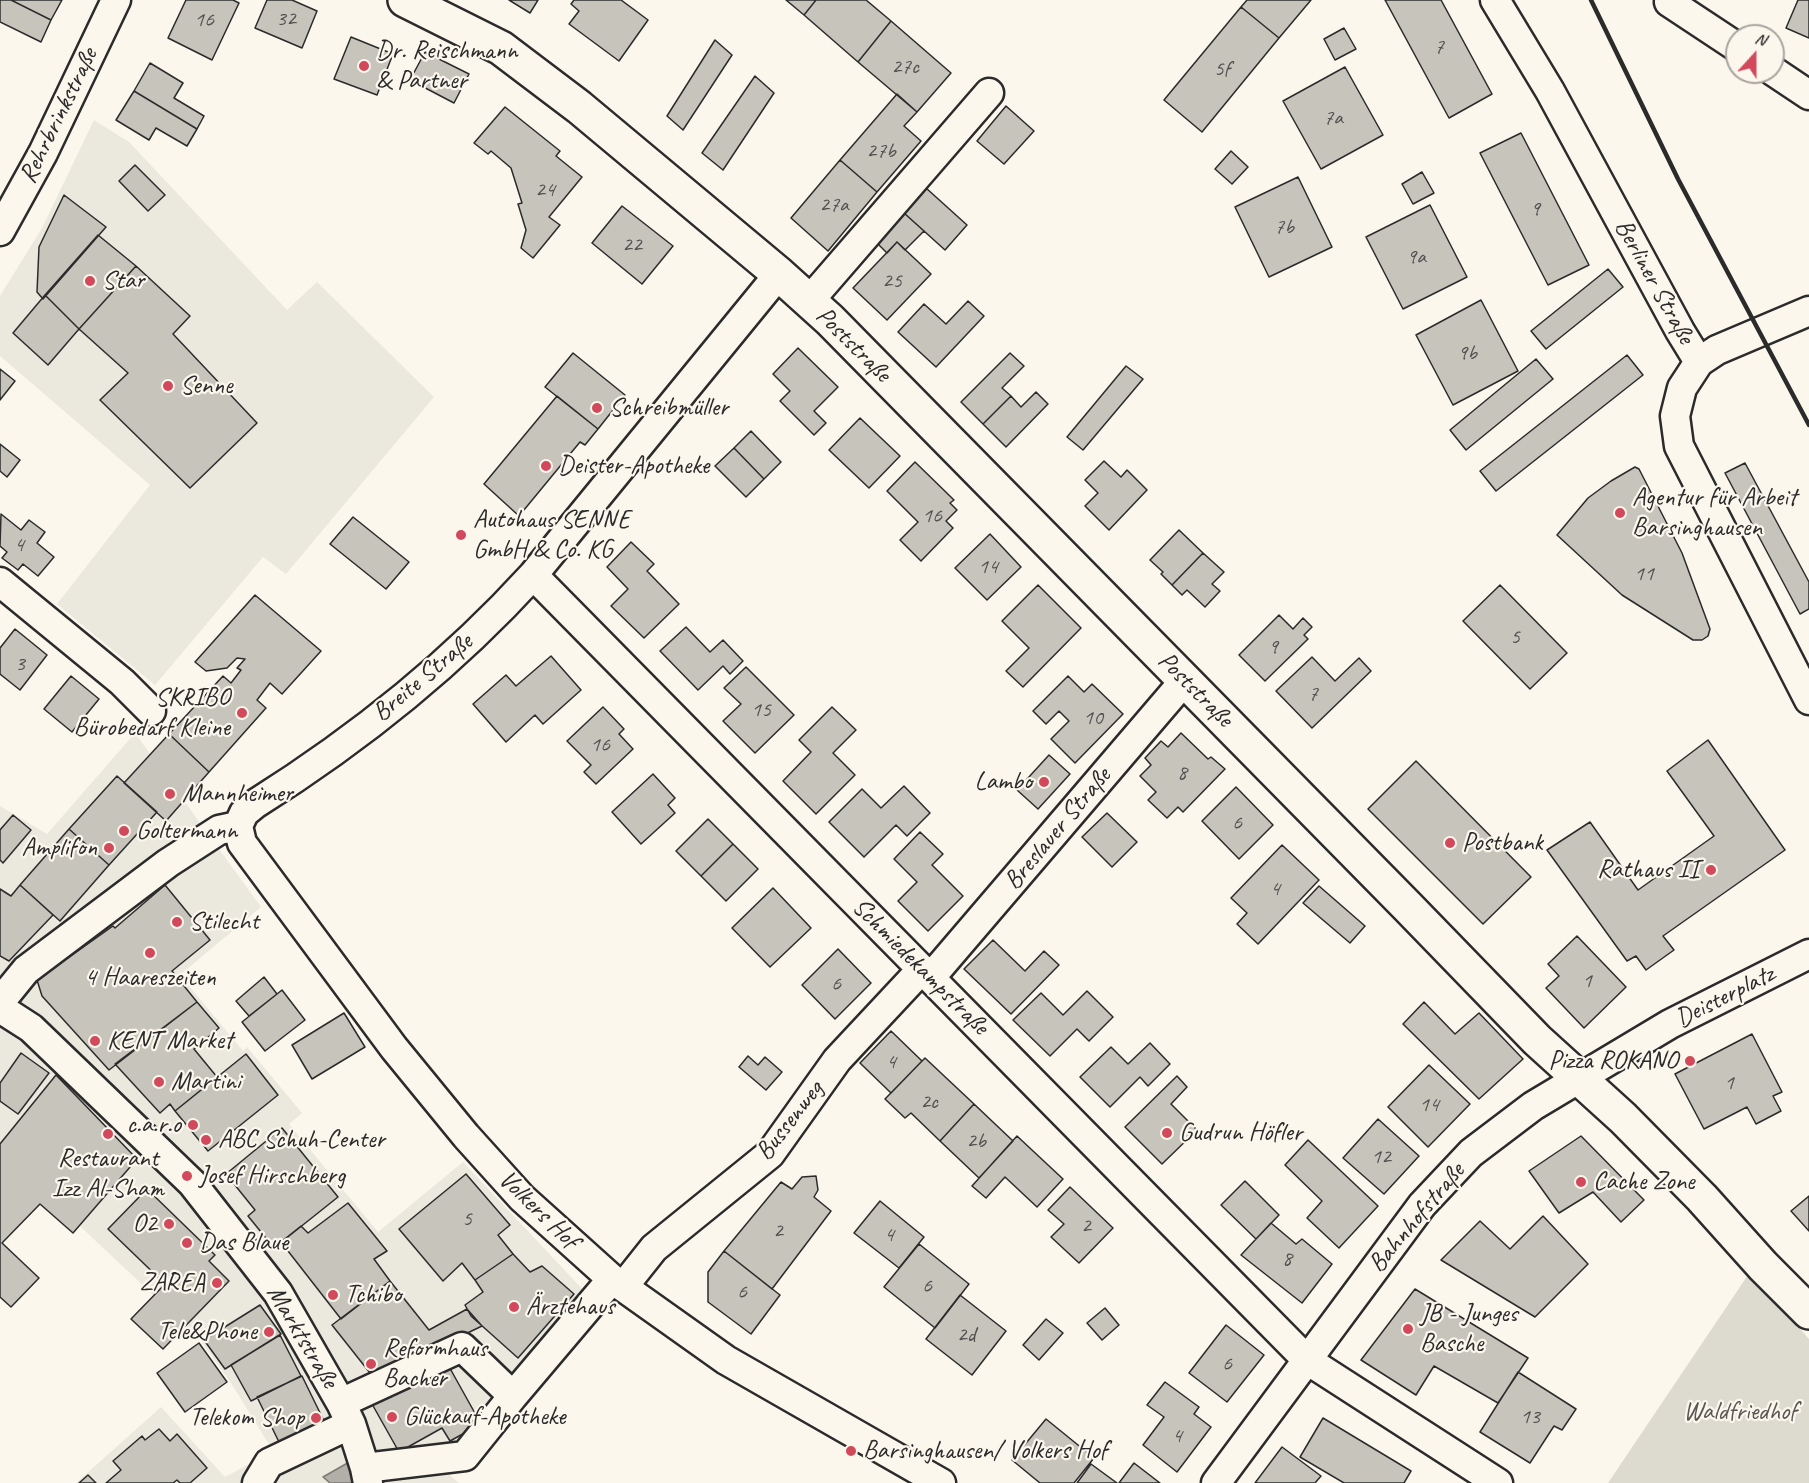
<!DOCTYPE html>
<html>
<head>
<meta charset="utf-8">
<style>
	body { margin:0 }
	#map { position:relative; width:1809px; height:1483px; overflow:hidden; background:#fbf7ec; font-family:Caveat,sans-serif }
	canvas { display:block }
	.north { position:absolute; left:1725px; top:24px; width:60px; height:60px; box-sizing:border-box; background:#fbf7ec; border:2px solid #a8a59f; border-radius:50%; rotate:21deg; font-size:16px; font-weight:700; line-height:24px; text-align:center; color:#2b2b2b }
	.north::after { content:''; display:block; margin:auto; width:21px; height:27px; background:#d1495b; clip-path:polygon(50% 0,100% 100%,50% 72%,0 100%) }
</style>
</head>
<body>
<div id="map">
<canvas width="1809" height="1483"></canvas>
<div class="north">N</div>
</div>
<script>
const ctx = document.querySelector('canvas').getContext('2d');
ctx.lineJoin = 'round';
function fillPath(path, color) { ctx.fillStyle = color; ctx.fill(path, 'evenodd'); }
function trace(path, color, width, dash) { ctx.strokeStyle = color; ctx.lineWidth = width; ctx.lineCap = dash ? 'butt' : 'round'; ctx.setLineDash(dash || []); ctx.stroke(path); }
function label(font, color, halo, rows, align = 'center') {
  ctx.font = font + ' Caveat,sans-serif'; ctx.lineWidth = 4.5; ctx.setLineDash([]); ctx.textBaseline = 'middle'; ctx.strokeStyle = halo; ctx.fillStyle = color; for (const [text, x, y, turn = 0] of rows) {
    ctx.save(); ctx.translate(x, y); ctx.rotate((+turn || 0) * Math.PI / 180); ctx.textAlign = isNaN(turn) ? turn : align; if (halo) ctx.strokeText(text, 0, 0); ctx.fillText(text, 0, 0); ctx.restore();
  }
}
fillPath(new Path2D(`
	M94 120 129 142 287 310 317 282 434 397 286 574 263 557 155 685 57 604 150 485 0 356V296L42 228Z
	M135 733 261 907 180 975 243 1051 247 1047 302 1113 289 1124 378 1232 463 1162 587 1294 446 1472 459 1483H76L161 1407 225 1477 273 1451 231 1383 198 1337 0 1151V806L47 834Z`), '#ebe8de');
fillPath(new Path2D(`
	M1750 1272 1809 1339V1483H1608Z`), '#dddad0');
const water = new Path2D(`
	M351 1461 353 1483H330L323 1477Z`);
fillPath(water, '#b1afa7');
trace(water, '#7b7a75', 1.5);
const building = new Path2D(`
	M0 0H11L51 20 41 42 0 22Z
	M11 0H62L51 20Z
	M186 0H233L239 3 212 60 168 38Z
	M267 0H292L317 11 302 48 255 28Z
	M509 0H538L530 13Z
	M574 0H621L648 20 619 61 569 24 579 11 571 4Z
	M786 0H816L804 15Z
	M816 0H866L891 21 858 62 804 15Z
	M1247 0H1311L1279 38 1241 7Z
	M1385 0H1441L1492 94 1449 118Z
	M1798 0H1809V38L1786 28Z
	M1241 7 1279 38 1202 132 1164 100Z
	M891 21 951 73 917 112 858 62Z
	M1344 28 1356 49 1335 60 1324 39Z
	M351 37 393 54 377 95 334 79Z
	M715 40 732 55 683 130 667 116Z
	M425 52 469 74 454 103 410 80Z
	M150 63 183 83 174 98 204 116 197 129 134 91Z
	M1345 67 1383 135 1321 169 1283 101Z
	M755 76 774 93 723 170 702 153Z
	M134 91 197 129 187 146 156 128 149 140 116 120Z
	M897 94 917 112 904 126 921 141 877 192 840 160Z
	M1006 106 1034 131 1004 164 977 141Z
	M505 107 560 151 556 156 582 177 549 217 560 225 533 258 521 248 526 230 518 204 522 203 511 168 491 151 488 154 474 143Z
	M1521 133 1589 265 1548 285 1480 153Z
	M1231 151 1248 167 1232 184 1215 169Z
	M840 160 877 192 828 251 791 218Z
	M135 165 165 195 148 211 119 181Z
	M1422 172 1434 193 1413 204 1402 184Z
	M1298 177 1332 247 1269 277 1235 207Z
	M926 188 967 225 945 250 904 213Z
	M64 195 106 227 43 299 37 292 39 247Z
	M1430 205 1467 277 1403 309 1366 237Z
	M622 206 673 246 642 284 592 243Z
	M904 213 924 231 905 250 897 242 887 253 877 243Z
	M98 235 136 266 79 329 45 295Z
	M897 242 931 274 887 320 853 288Z
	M136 266 190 316 173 334 257 423 190 488 100 400 128 373 79 329Z
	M1608 269 1623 287 1546 349 1531 331Z
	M45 295 79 329 48 365 13 333Z
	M1481 300 1518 371 1453 405 1416 335Z
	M968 301 984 316 936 367 898 332 924 304 946 324Z
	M798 348 838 387 814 411 826 423 814 435 780 401 790 391 773 374Z
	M573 353 625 395 598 429 545 387Z
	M1010 353 1024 366 1002 388 1011 396 983 424 961 402Z
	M1627 355 1643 375 1496 491 1480 471Z
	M1536 359 1553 379 1466 450 1450 430Z
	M1126 366 1143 379 1083 450 1067 437Z
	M0 369 15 381 0 400Z
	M1036 392 1048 404 1006 447 983 424 1011 396 1021 407Z
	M557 396 598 429 585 445 580 442 519 516 484 484Z
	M860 418 900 456 869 488 829 450Z
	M751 431 781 462 764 479 734 448Z
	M0 444 20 460 7 477 0 471Z
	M734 448 764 479 746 497 715 466Z
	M1104 461 1121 477 1127 470 1147 490 1109 530 1085 506 1098 493 1085 480Z
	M915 462 954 500 950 503 957 510 946 521 953 528 921 561 900 540 918 522 887 491Z
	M1745 463 1809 582V609L1800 614 1725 473Z
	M1635 467 1639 469 1682 553 1710 629 1708 636 1702 640H1693L1622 595 1557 535 1588 498 1611 481Z
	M1 514 21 530 29 520 45 532 37 543 54 557 38 576 23 564 18 570 2 558 7 552 0 546Z
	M353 517 409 562 386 589 330 544Z
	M1179 530 1203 553 1172 585 1161 574 1163 572 1150 560Z
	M990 534 1021 567 987 600 955 568Z
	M631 542 654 564 647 571 679 604 644 638 611 606 628 589 607 567Z
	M1203 553 1224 572 1212 584 1220 591 1205 607 1187 590 1182 595 1172 585Z
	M1038 585 1081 628 1023 687 1006 671 1029 648 1002 621Z
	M1500 585 1567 653 1530 689 1463 621Z
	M255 595 321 651 282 694 270 683 257 700 266 708 209 772 169 734 223 676 231 683 241 670 237 668 245 659 237 658 227 668 206 671 195 662Z
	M1279 615 1293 629 1303 618 1312 627 1304 635 1308 639 1265 681 1239 655Z
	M686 627 710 652 723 640 743 661 730 674 723 666 698 690 660 651Z
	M15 629 47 655 20 690 0 674V648Z
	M551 656 581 690 543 724 535 715 506 742 473 704 506 675 516 686Z
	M1312 657 1335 681 1359 658 1371 671 1312 728 1276 691Z
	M746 667 794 715 755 753 723 721 741 704 724 688Z
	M71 676 99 699 72 732 44 709Z
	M1068 676 1084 692 1092 684 1123 714 1075 763 1051 739 1069 721 1059 711 1046 724 1033 711Z
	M603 707 624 729 619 734 633 749 596 784 584 772 591 765 567 741Z
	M832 707 856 730 833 753 855 775 816 814 783 781 811 752 799 740Z
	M1181 733 1208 759 1211 757 1225 769 1183 812 1178 807 1167 818 1148 800 1156 792 1140 776 1151 765 1145 758 1161 741 1168 747Z
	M169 734 209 772 166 821 124 783Z
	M1708 740 1785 850 1663 936 1674 950 1646 970 1636 956 1627 961 1547 850 1590 822 1638 890 1714 836 1667 771Z
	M1049 755 1070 774 1038 809 1017 790Z
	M1416 761 1531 877 1483 924 1368 809Z
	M653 774 675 798 668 805 675 813 641 844 612 812Z
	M117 776 157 812 109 865 69 829Z
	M904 786 930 813 907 836 896 825 864 857 829 822 862 789 881 808Z
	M1236 787 1273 825 1239 859 1202 821Z
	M1107 813 1137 842 1112 867 1082 837Z
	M13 815 31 830 3 863 0 860V830Z
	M708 819 733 844 701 876 676 851Z
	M69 829 109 865 60 921 20 885Z
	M920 832 943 854 932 865 963 896 928 931 898 901 917 882 894 859Z
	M733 844 758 869 726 901 701 876Z
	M1282 845 1319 880 1258 944 1237 924 1247 913 1231 898Z
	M20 885 53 915 9 961 0 956V889L11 896Z
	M165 885 210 940 172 971 197 1002 109 1070 42 996 37 980 113 926 115 928Z
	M1319 886 1365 926 1350 943 1303 903Z
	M773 888 811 928 770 967 732 928Z
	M1577 936 1626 987 1584 1028 1546 988 1559 976 1548 964Z
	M993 940 1025 971 1044 951 1059 965 1011 1014 964 969Z
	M838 949 871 983 835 1019 802 985Z
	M264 977 277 994 249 1016 236 1001Z
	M282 990 305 1020 265 1051 242 1022Z
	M1087 991 1113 1017 1089 1041 1077 1029 1050 1056 1013 1020 1041 993 1063 1015Z
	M197 1002 219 1028 194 1049 217 1077 175 1111 170 1104 160 1113 115 1064Z
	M1424 1002 1455 1034 1479 1013 1523 1059 1479 1099 1403 1024Z
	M344 1013 365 1047 312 1079 292 1045Z
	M891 1031 922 1061 891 1093 860 1063Z
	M1752 1034 1782 1092 1773 1096 1781 1111 1756 1124 1747 1107 1704 1129 1675 1074Z
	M1150 1043 1170 1064 1148 1086 1140 1077 1110 1107 1080 1077 1111 1047 1128 1064Z
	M21 1053 49 1073 18 1114 0 1101V1083Z
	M246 1054 278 1095 208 1151 175 1111Z
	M748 1056 758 1065 765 1057 782 1072 766 1090 739 1067Z
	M925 1058 974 1104 940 1141 911 1113 905 1118 885 1099Z
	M1429 1065 1470 1104 1428 1147 1388 1107Z
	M56 1075 137 1159 73 1233 40 1204 2 1243 39 1278 11 1307 0 1297V1144Z
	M1177 1076 1187 1087 1171 1104 1197 1130 1162 1164 1125 1127Z
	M974 1104 1013 1141 979 1178 940 1141Z
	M1378 1119 1419 1156 1384 1194 1343 1158Z
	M282 1128 338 1197 274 1248 248 1216 255 1210 226 1174Z
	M1017 1136 1063 1179 1037 1207 1005 1177 986 1198 972 1186Z
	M1581 1136 1644 1200 1621 1222 1593 1192 1559 1213 1529 1171Z
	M1308 1140 1378 1206 1339 1248 1307 1218 1322 1201 1285 1165Z
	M466 1174 510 1225 498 1235 513 1254 475 1280 462 1263 443 1281 399 1229Z
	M816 1176 818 1190 814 1197 831 1211 772 1289 724 1251 781 1182 792 1189 802 1177Z
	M1245 1181 1279 1215 1256 1239 1221 1205Z
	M1070 1187 1113 1228 1079 1263 1051 1237 1064 1224 1048 1210Z
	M147 1189 215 1255 209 1261 229 1281 163 1349 131 1319 165 1284 108 1229Z
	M1809 1196V1231L1791 1211Z
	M880 1201 924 1237 899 1268 854 1233Z
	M348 1203 387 1251 374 1259 390 1281 341 1319 281 1242 301 1226 308 1233Z
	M1543 1216 1588 1264 1535 1317 1441 1260 1480 1221 1510 1249Z
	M1271 1223 1296 1244 1302 1239 1332 1264 1302 1303 1241 1255Z
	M919 1244 969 1284 935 1328 884 1287Z
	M724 1251 780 1295 751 1334 708 1302V1272Z
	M513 1254 530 1272 542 1266 574 1294 518 1358 471 1316 465 1305 483 1292 475 1280Z
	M390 1281 429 1330 467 1309 482 1326 374 1378 332 1325Z
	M1415 1289 1528 1358 1498 1403 1434 1366 1416 1395 1361 1360Z
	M960 1295 1006 1331 972 1375 926 1339Z
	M260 1305 281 1334 225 1369 204 1340Z
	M1105 1308 1119 1325 1102 1340 1087 1323Z
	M1046 1319 1063 1333 1039 1360 1023 1345Z
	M1226 1325 1264 1355 1227 1402 1189 1373Z
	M280 1335 301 1376 251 1401 231 1365Z
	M199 1343 227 1382 185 1412 157 1373Z
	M447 1363 481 1424 450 1441 442 1428 399 1452 372 1404Z
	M1518 1372 1576 1409 1562 1430 1554 1426 1530 1463 1480 1432Z
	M302 1376 324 1421 279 1442 257 1397Z
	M1165 1382 1199 1407 1194 1414 1211 1427 1177 1472 1143 1445 1164 1417 1147 1405Z
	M1323 1418 1411 1471 1404 1483H1344L1300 1457Z
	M1046 1419 1094 1458 1074 1483H1040L1012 1460Z
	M159 1429 170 1441 177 1434 207 1468 190 1483H180L177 1480 173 1483H106L121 1470 113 1461 142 1436 145 1440Z
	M1282 1447 1321 1476 1315 1483H1255Z
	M1134 1463 1160 1483H1119Z
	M1091 1464 1117 1483H1077Z
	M88 1475 96 1483H79Z`);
fillPath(building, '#c7c4bc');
trace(building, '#2b2b2b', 1.5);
const street = new Path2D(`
	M1495 0 1550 91 1680 331 1699 362
	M1669 2 1737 47
	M1773 71 1809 95
	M0 231 43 153 116 0
	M809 301 989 93
	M1809 311 1717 350 1699 362 1682 388 1675 416 1679 446 1809 700
	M533 575 1307 1360 1498 1483
	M0 582 122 682 151 711
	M238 826 242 843 394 1048 466 1136 522 1198 612 1279 726 1360 941 1483
	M238 826 244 813 255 804C357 740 452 664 533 575L779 274
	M931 977 1185 680
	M0 1002 26 970 168 863 219 830 238 826
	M0 1008 31 1028 192 1183 278 1293 341 1403 351 1424 365 1468 368 1483
	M623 1287 654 1248 770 1154 837 1060 922 969
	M341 1403 462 1347 513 1396
	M365 1468 465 1456 513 1396 612 1279
	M257 1483 269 1463 351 1424
	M1216 1483 1422 1205 1471 1153 1533 1106 1670 1024 1809 954`);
const secondary = new Path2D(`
	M405 0 501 48 579 107 779 274 830 320 1407 906 1537 1040 1623 1118 1702 1198 1763 1266 1809 1312`);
trace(street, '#2b2b2b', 33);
trace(secondary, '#2b2b2b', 38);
trace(street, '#fbf7ec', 28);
trace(secondary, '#fbf7ec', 33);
trace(new Path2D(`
	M1591 0 1678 179 1809 425`), '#2b2b2b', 4.5);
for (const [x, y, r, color] of [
	[364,66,6,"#d1495b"],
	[90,281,6,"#d1495b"],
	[168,386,6,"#d1495b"],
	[597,408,6,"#d1495b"],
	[546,466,6,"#d1495b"],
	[1620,513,6,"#d1495b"],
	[461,535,6,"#d1495b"],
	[242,713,6,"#d1495b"],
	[1044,782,6,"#d1495b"],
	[170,794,6,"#d1495b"],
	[124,831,6,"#d1495b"],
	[1450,843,6,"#d1495b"],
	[109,848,6,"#d1495b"],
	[1711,870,6,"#d1495b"],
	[177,922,6,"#d1495b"],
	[150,953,6,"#d1495b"],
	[95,1041,6,"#d1495b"],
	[1690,1061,6,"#d1495b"],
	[159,1082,6,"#d1495b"],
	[193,1125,6,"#d1495b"],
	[1167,1133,6,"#d1495b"],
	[108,1134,6,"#d1495b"],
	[206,1140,6,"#d1495b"],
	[187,1176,6,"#d1495b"],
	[1581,1182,6,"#d1495b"],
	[169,1224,6,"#d1495b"],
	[187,1243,6,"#d1495b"],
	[217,1283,6,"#d1495b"],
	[333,1295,6,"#d1495b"],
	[514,1307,6,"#d1495b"],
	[1408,1329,6,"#d1495b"],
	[269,1332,6,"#d1495b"],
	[371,1364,6,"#d1495b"],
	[392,1417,6,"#d1495b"],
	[316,1418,6,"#d1495b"],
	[851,1451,6,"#d1495b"]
]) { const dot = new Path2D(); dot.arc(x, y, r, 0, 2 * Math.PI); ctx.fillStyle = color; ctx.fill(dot); trace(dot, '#fbf7ec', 2); }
label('22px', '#52514f', null, [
	["32",286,19],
	["16",204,20],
	["7",1439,47],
	["27c",905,67],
	["5f",1222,69],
	["7a",1333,118],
	["27b",881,151],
	["24",545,190],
	["27a",834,205],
	["9",1535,209],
	["7b",1284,227],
	["22",632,245],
	["9a",1416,257],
	["25",892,281],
	["9b",1467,353],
	["16",932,516],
	["4",19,545],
	["14",988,567],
	["11",1644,574],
	["5",1515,637],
	["9",1273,647],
	["3",20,664],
	["7",1313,694],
	["15",761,710],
	["10",1093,718],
	["16",600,745],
	["8",1182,773],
	["6",1237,823],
	["4",1275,889],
	["1",1587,981],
	["6",836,984],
	["4",891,1062],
	["1",1729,1083],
	["2c",929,1102],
	["14",1429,1105],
	["2b",976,1141],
	["12",1381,1157],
	["5",467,1219],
	["2",1086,1226],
	["2",778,1231],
	["4",889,1235],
	["8",1287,1259],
	["6",927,1286],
	["6",742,1292],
	["2d",966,1335],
	["6",1227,1364],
	["13",1530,1417],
	["4",1177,1436]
]);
label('26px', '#2b2b2b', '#fbf7ec', [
	["Dr. Reischmann",376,51],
	["& Partner",376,81],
	["Star",102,281],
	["Senne",180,386],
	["Schreibmüller",609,408],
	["Deister-Apotheke",558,466],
	["Agentur für Arbeit",1632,498],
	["Barsinghausen",1632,528],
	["Autohaus SENNE",473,520],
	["GmbH & Co. KG",473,550],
	["SKRIBO",230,698,"right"],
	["Bürobedarf Kleine",230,728,"right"],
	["Lambo",1032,782,"right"],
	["Mannheimer",182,794],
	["Goltermann",136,831],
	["Postbank",1462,843],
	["Amplifon",97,848,"right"],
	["Rathaus II",1699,870,"right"],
	["Stilecht",189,922],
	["4 Haareszeiten",150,978,"center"],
	["KENT Market",107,1041],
	["Pizza ROKANO",1678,1061,"right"],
	["Martini",171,1082],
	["c.a.r.o",181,1125,"right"],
	["Gudrun Höfler",1179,1133],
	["ABC Schuh-Center",218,1140],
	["Restaurant",108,1159,"center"],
	["Izz Al-Sham",108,1189,"center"],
	["Josef Hirschberg",199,1176],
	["Cache Zone",1593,1182],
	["O2",157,1224,"right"],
	["Das Blaue",199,1243],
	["ZAREA",205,1283,"right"],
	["Tchibo",345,1295],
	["Ärztehaus",526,1307],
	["JB - Junges",1420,1314],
	["Basche",1420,1344],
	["Tele&Phone",257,1332,"right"],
	["Reformhaus",383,1349],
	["Bacher",383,1379],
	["Glückauf-Apotheke",404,1417],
	["Telekom Shop",304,1418,"right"],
	["Barsinghausen/ Volkers Hof",863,1451]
], 'left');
label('26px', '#2b2b2b', '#fbf7ec', [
	["Rehrbrinkstraße",59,116,-64],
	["Berliner Straße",1654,282,61],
	["Poststraße",853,345,45],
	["Breite Straße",423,678,-40],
	["Poststraße",1195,690,45],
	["Breslauer Straße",1058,829,-50],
	["Schmiedekampstraße",920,967,45],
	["Deisterplatz",1725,997,-27],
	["Bussenweg",790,1121,-52],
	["Volkers Hof",538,1210,44],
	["Bahnhofstraße",1417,1218,-50],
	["Marktstraße",302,1337,59]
]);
label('26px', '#585754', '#fbf7ec', [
	["Waldfriedhof",1740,1412]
]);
</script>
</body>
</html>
